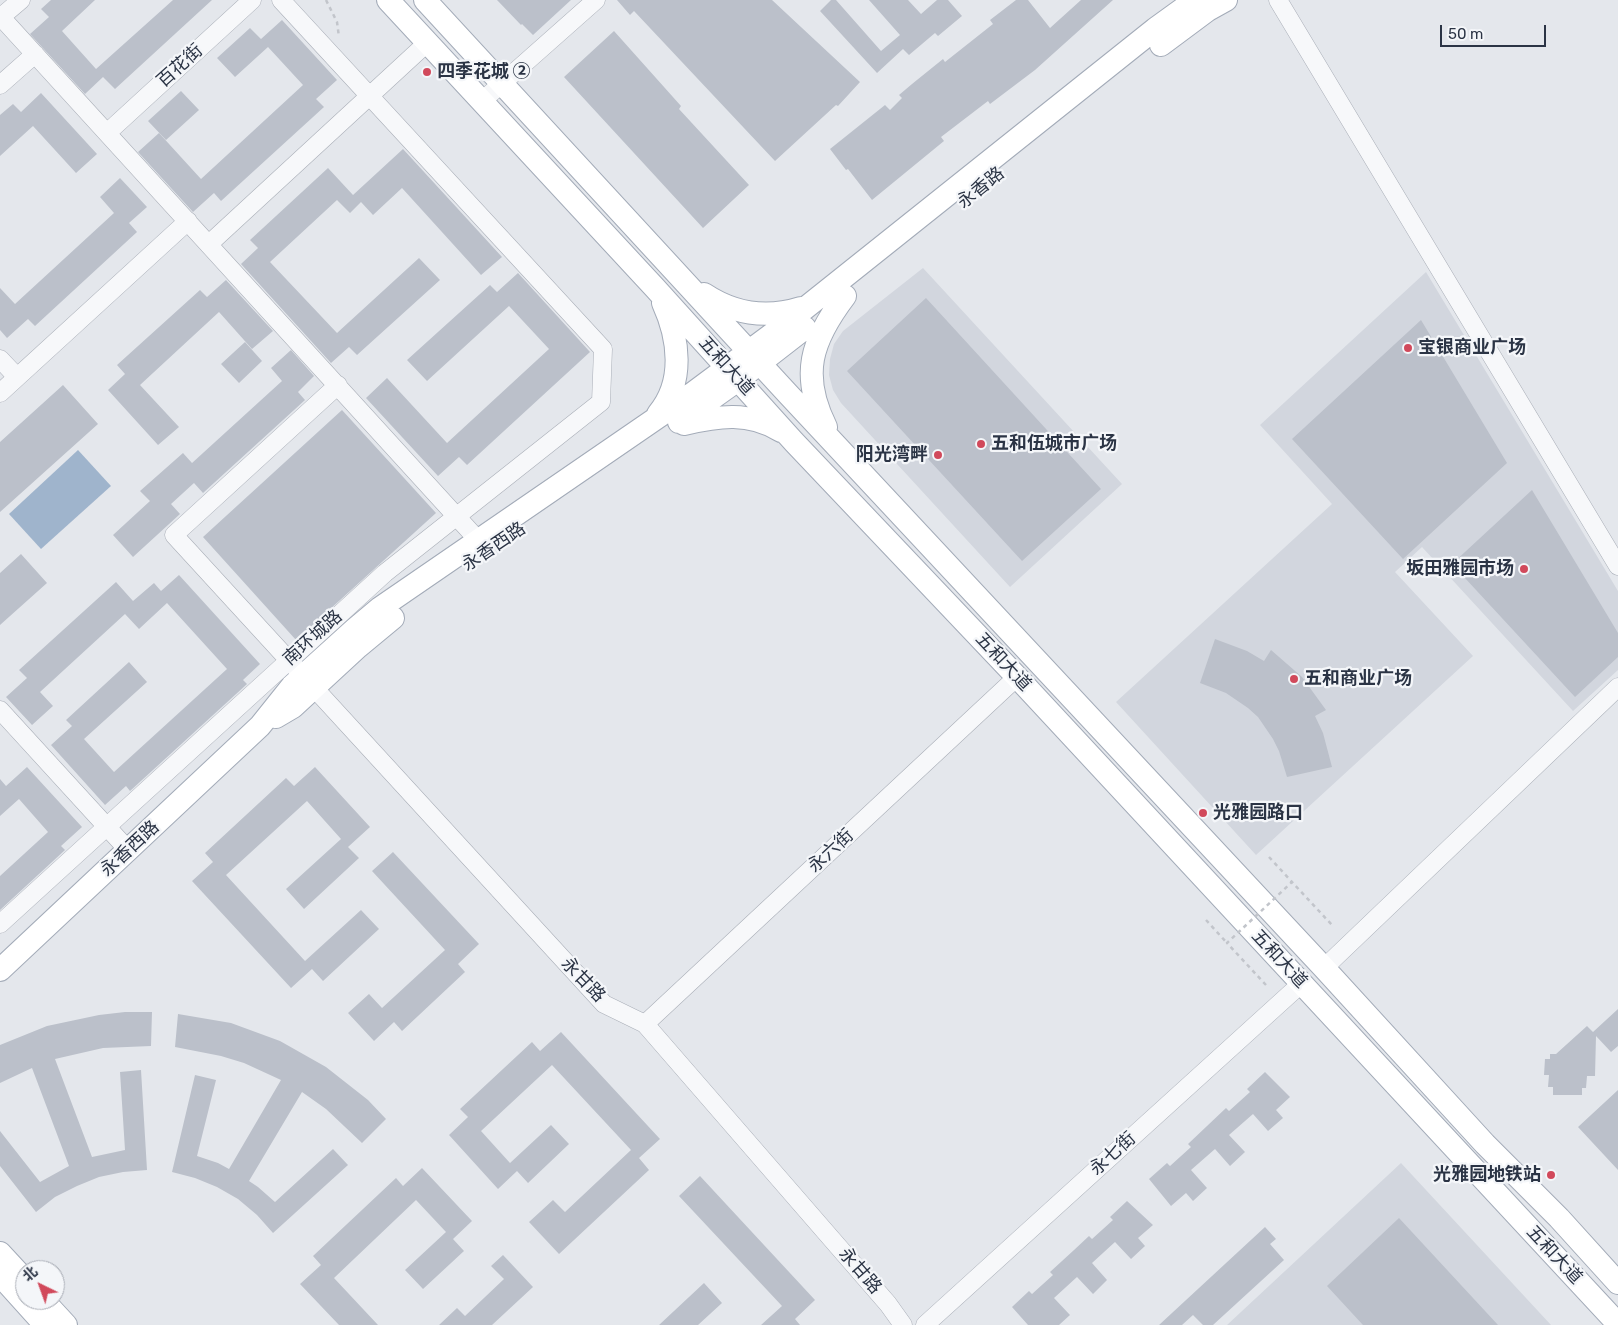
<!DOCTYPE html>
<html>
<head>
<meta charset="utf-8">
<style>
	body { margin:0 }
	#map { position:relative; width:1618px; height:1325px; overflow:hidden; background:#e4e7ec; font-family:Rubik,"Noto Sans SC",sans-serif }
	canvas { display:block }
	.north { position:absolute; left:15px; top:1260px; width:50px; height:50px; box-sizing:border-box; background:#f4f6f9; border:1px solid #a4a8b1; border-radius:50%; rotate:318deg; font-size:14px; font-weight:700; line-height:20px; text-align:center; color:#2b3445 }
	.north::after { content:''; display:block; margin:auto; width:18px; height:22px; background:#d1495b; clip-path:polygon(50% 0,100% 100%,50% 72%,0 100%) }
	.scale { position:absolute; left:1440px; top:25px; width:106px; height:22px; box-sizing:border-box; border:2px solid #2b3445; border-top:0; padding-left:6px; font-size:15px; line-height:18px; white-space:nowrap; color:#2b3445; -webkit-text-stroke:4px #f4f6f9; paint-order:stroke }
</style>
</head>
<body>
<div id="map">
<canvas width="1618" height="1325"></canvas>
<div class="north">北</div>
<div class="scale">50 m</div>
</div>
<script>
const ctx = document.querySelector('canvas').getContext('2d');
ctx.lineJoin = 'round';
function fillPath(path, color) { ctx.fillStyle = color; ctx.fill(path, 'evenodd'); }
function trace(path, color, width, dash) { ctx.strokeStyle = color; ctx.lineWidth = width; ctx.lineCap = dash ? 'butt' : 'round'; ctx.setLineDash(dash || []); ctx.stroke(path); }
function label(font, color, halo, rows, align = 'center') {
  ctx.font = font + ' Rubik,"Noto Sans SC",sans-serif'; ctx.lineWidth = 4.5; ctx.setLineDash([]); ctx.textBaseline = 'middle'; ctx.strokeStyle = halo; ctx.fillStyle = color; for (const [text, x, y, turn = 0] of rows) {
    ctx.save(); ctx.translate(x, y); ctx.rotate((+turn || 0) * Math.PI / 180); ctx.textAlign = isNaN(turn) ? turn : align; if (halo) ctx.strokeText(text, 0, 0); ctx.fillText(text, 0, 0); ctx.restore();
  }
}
fillPath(new Path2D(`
	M923 268 1122 484 1010 587 841 403 833 390 829 375 830 359 834 344 843 331Z
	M1426 272 1618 591V670L1573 711 1422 547 1395 572 1473 656 1256 855 1116 702 1332 504 1260 425Z
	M1401 1163 1551 1325H1227Z`), '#d2d6de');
fillPath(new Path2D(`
	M78 450 111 486 41 549 9 514Z`), '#9fb4cc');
fillPath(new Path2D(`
	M51 0H95L62 31 96 69 173 0H212L115 89 103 77 85 94 30 34 49 17 41 9Z
	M497 0H571L533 35 522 24 521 25Z
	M617 0H772L860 82 838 106 836 105 775 161 634 11 630 15Z
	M831 0H836L881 51 900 35 869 0H908L921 14 937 0H948L962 16 938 36 935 33 909 55 903 49 877 73 820 11Z
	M1016 0H1028L1050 28 1081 0H1113L1035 70 990 104 988 101 941 137 944 141 872 200 848 169 846 170 830 149 885 105 890 110 902 98 899 95 912 84 943 59 945 62 993 24 990 20Z
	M282 20 337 80 316 99 324 107 221 201 214 193 193 212 138 152 159 133 201 179 303 85 268 47 235 77 217 58 250 28 261 39Z
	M614 31 681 106 679 109 749 185 703 228 564 77Z
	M181 91 199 110 166 140 148 121Z
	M41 93 97 154 76 173 33 126 0 156V115L13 104 21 112Z
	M403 149 502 257 481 275 402 188 373 215 361 202 350 213 337 200 270 262 337 333 419 258 440 280 357 355 349 347 331 363 241 264 258 248 250 240 328 168 353 195Z
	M120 178 147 207 129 223 137 232 35 326 28 319 7 338 0 330V288L15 304 114 213 100 197Z
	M518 273 590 352 467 465 459 457 438 476 366 398 387 378 447 443 549 349 509 306 427 381 407 360 490 285 497 292Z
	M226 280 273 331 252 349 219 312 140 385 179 427 158 445 108 390 125 374 117 365 200 290 207 297Z
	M926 298 1101 489 1022 561 847 371Z
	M1421 320 1507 463 1403 559 1292 439Z
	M245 342 262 361 239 383 221 364Z
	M291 350 314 376 298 392 305 400 203 493 194 483 171 504 180 514 133 557 113 535 150 501 140 491 183 453 192 463 282 381 271 368Z
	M63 385 98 424 0 512V442Z
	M342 410 436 513 296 640 203 537Z
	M1532 490 1618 633V657L1575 697 1452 564Z
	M21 554 47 583 0 625V573Z
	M179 575 260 664 243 680 247 684 130 791 126 786 105 805 51 745 72 726 66 720 129 662 147 682 84 739 114 772 227 669 167 603 139 629 125 614 40 692 53 706 32 725 6 697 27 678 19 670 116 582 133 601 154 583 161 591Z
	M1215 639 1247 651 1264 661 1271 650 1302 677 1326 710 1315 716 1323 733 1332 767 1287 777 1279 751 1273 739 1258 717 1248 708 1226 693 1200 683Z
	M27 767 82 827 61 846 65 850 0 910V876L48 832 19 799 0 816V779L6 786Z
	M315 767 370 827 348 847 359 858 304 909 286 889 341 839 307 801 226 875 305 961 361 910 379 929 323 981 312 969 291 988 192 881 213 862 205 853 286 778 294 786Z
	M393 852 479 944 458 964 465 972 402 1031 394 1022 374 1041 348 1013 369 994 382 1008 445 950 372 871Z
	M1618 1009V1046L1611 1052 1596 1036 1595 1076H1587L1586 1088H1582V1095H1553V1087H1548L1549 1075H1544L1545 1059H1550V1054H1556L1587 1026 1593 1032Z
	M125 1012H152L151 1046 103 1048 55 1059 92 1157 125 1150 120 1072 141 1070 147 1170 123 1172 99 1177 77 1186 55 1197 36 1212 0 1166V1131L40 1182 69 1166 32 1068 0 1083V1045L47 1026 99 1015Z
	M178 1014 231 1023 280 1041 326 1067 368 1100 386 1119 362 1143 326 1109 302 1092 249 1181 258 1187 275 1202 333 1149 348 1165 273 1233 257 1215 238 1199 217 1187 195 1178 172 1172 195 1075 216 1080 197 1156 218 1163 229 1169 281 1080 244 1063 221 1056 175 1047Z
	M561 1032 660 1139 639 1158 649 1170 559 1254 529 1222 553 1200 565 1212 631 1150 552 1065 481 1131 510 1163 551 1125 569 1144 528 1183 517 1171 498 1189 449 1135 468 1117 460 1109 532 1042 540 1051Z
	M1265 1072 1290 1097 1276 1110 1283 1118 1268 1131 1253 1114 1229 1135 1245 1152 1230 1166 1215 1149 1191 1170 1207 1188 1193 1201 1186 1193 1171 1206 1149 1179 1167 1163 1170 1166 1191 1147 1188 1144 1226 1108 1229 1111 1250 1092 1247 1089Z
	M1618 1090V1170L1578 1127Z
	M422 1168 472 1221 453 1239 464 1251 423 1289 405 1270 446 1232 416 1200 334 1278 378 1325H339L300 1284 321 1265 313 1256 396 1178 403 1186Z
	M700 1176 815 1300 795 1319 800 1325H761L782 1306 679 1196Z
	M1127 1201 1153 1225 1138 1238 1145 1246 1131 1259 1115 1242 1092 1263 1107 1280 1093 1294 1077 1277 1054 1298 1070 1315 1059 1325H1028L1012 1307 1029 1291 1032 1294 1053 1275 1050 1272 1074 1250 1089 1236 1092 1239 1113 1220 1110 1217Z
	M1399 1218 1498 1325H1363L1327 1286Z
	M1265 1227 1276 1239 1270 1244 1284 1260 1213 1325H1203L1193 1315 1182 1325H1159Z
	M503 1255 533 1287 492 1325H439L457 1308 465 1316 504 1279 491 1266Z
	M704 1283 722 1303 698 1325H659Z`), '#bbc0ca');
const minor = new Path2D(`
	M1278 0 1618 566
	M0 16 478 540
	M1 17 21 0
	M0 85 35 54
	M482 101 596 0
	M107 133 252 0
	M209 244 428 42
	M0 359 17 377
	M338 385 174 535 604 1004 645 1024 888 1304 903 1325
	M0 393 188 221
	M0 710 129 851
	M0 924 385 573 601 402 603 349 281 0
	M1324 968 1618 687
	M645 1024 1017 677
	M925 1325 1302 983`);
const major = new Path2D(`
	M388 0 655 288 794 442 1017 677 1618 1324
	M425 0 788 394 1324 968 1485 1144 1559 1218 1618 1283
	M1161 45 1208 10 1226 0
	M704 294C734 314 766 319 801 308
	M658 414C685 382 679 338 663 303
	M679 422 738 380 805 328
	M684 424C718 416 749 411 781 431
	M826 427C800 375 811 341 845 296
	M276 717 293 707 358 647 393 618
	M0 970 260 726 292 686 355 629 380 608 693 393 779 329 1155 29 1195 0
	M0 1253 25 1280
	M0 1275 45 1325
	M43 1300 66 1325`);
trace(minor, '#a9aeb7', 19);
trace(major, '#a3abb8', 24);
trace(new Path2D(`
	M326 0 337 22 339 37
	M1269 857 1292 882
	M1206 920 1227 943`), '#c2c5cb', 2.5, [4, 4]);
trace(minor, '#f7f8fa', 18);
trace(major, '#fff', 22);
trace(new Path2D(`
	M1266 985 1227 943 1292 882 1332 925`), '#c2c5cb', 2.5, [4, 4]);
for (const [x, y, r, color] of [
	[427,72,5,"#d1495b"],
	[1408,348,5,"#d1495b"],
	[981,444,5,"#d1495b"],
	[938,455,5,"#d1495b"],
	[1524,569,5,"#d1495b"],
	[1294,679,5,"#d1495b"],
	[1203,813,5,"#d1495b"],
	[1551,1175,5,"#d1495b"]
]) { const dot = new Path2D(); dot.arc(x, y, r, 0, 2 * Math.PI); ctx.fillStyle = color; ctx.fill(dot); trace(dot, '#f4f6f9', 2); }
label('18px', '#2b3445', '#f4f6f9', [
	["百花街",180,66,-42],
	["永香路",981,188,-39],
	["五和大道",726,366,48],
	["永香西路",494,547,-34],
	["南环城路",313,638,-42],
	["五和大道",1003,662,47],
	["永香西路",130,849,-43],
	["永六街",831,851,-43],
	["五和大道",1279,959,47],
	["永甘路",583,980,46],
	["永七街",1113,1154,-42],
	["五和大道",1554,1255,47],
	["永甘路",860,1271,49]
]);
label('bold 18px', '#2b3445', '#f4f6f9', [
	["四季花城 ②",437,72],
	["宝银商业广场",1418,348],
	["五和伍城市广场",991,444],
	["阳光湾畔",928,455,"right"],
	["坂田雅园市场",1514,569,"right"],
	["五和商业广场",1304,679],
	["光雅园路口",1213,813],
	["光雅园地铁站",1541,1175,"right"]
], 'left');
</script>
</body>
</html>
